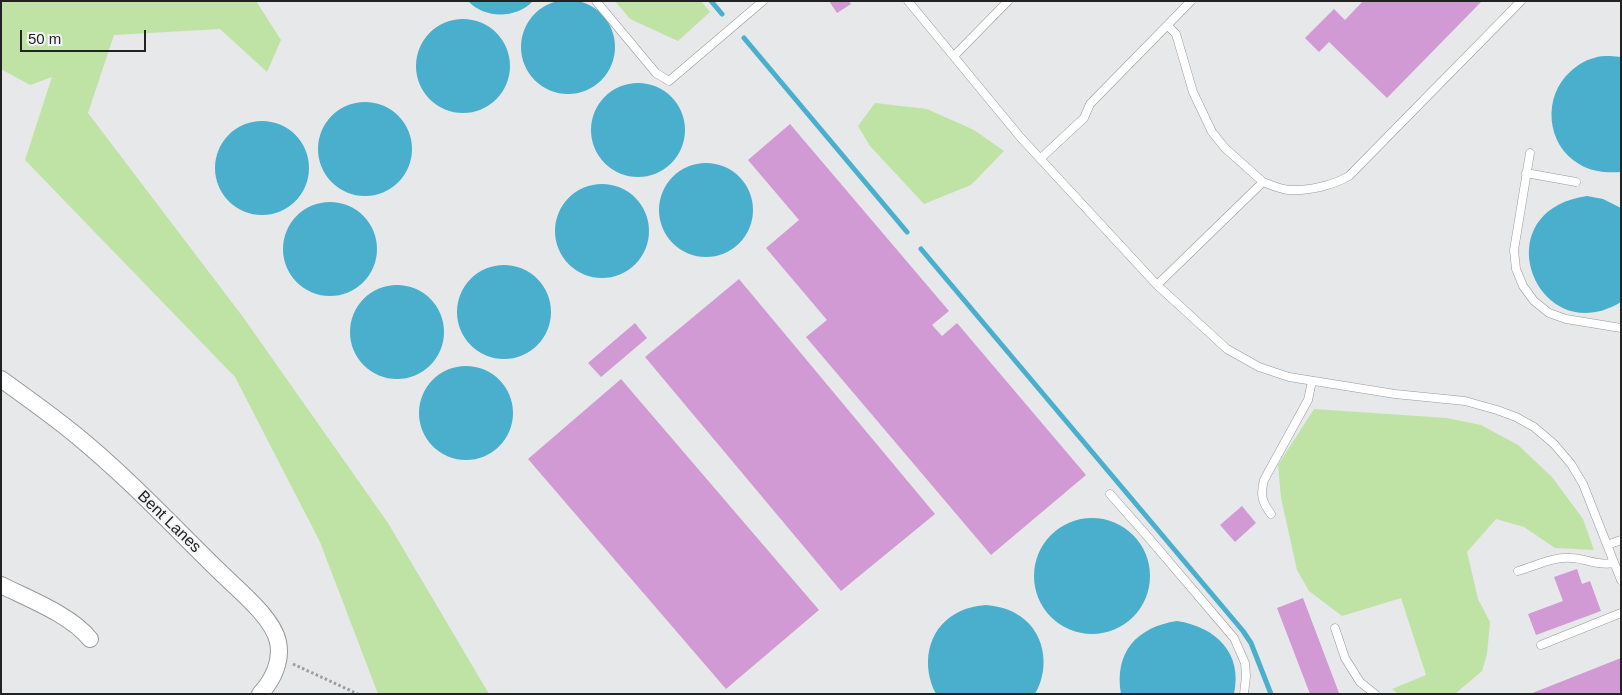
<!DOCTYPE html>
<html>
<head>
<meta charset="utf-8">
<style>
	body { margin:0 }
	#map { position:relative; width:1622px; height:695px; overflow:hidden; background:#e7e8e9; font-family:Arial,sans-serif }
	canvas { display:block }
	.frame { position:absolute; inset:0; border:2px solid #222223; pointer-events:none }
	.scale { position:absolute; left:20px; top:30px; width:126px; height:22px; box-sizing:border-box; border:2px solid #222223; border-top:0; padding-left:6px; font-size:15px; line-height:18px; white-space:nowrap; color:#222223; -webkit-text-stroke:4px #f4f5f6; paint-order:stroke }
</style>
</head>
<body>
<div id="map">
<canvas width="1622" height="695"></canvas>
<div class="frame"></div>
<div class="scale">50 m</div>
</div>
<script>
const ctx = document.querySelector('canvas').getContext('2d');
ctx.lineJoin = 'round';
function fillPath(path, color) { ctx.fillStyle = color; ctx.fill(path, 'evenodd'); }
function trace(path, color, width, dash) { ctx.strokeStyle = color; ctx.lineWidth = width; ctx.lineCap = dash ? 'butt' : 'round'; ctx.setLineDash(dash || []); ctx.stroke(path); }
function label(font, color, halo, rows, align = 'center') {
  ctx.font = font + ' Arial,sans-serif'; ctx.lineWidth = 4; ctx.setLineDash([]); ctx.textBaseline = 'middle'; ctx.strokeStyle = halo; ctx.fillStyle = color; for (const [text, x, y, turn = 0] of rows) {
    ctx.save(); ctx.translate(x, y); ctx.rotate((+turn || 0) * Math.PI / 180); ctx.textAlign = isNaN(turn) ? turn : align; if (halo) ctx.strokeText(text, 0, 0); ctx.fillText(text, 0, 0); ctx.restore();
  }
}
fillPath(new Path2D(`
	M1 1H256L281 40 267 72 220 29 114 35 88 113 243 317 388 523 489 694H378L320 542 235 377 25 160 52 77 30 85 1 69Z
	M615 1H701L710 12 678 41 630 19Z
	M875 103 927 109 974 130 1004 151 971 185 924 204 870 146 858 126Z
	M1314 409 1447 418 1481 425 1518 445 1552 477 1583 519 1594 550 1555 548 1524 527 1496 519 1467 552 1478 599 1490 622 1487 654 1482 671 1455 694H1398L1392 689 1426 675 1401 598 1342 616 1309 591 1297 570 1281 498 1278 465Z`), '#bfe3a4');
fillPath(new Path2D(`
	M521 47a47 47 0 1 1 94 0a47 47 0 1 1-94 0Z
	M468 1H533C516 19 485 19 468 1Z
	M416 66a47 47 0 1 1 94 0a47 47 0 1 1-94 0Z
	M1610 56 1621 57V172C1606 173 1592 172 1579 164 1546 145 1542 96 1571 71 1578 65 1585 60 1594 58 1599 56 1605 56 1610 56Z
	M591 130a47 47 0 1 1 94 0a47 47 0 1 1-94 0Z
	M318 149a47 47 0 1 1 94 0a47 47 0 1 1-94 0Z
	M215 168a47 47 0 1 1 94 0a47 47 0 1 1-94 0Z
	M659 210a47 47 0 1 1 94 0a47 47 0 1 1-94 0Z
	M555 231a47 47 0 1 1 94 0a47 47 0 1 1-94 0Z
	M1587 196 1603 199 1621 208V302C1537 353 1481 211 1587 196Z
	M283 249a47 47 0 1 1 94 0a47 47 0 1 1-94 0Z
	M457 312a47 47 0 1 1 94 0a47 47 0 1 1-94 0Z
	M350 332a47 47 0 1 1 94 0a47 47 0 1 1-94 0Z
	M419 413a47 47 0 1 1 94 0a47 47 0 1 1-94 0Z
	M1034 576a58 58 0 1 1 116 0a58 58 0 1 1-116 0Z
	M986 605C996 606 1006 608 1015 613 1045 629 1051 667 1035 694H936C921 666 927 630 955 614 965 608 975 606 986 605Z
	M1177 621C1216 627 1243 653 1234 694H1121C1114 652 1137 627 1177 621Z`), '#49afcc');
trace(new Path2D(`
	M711 1 722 14
	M744 38 907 232
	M921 249 1243 631 1251 643 1271 694`), '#49afcc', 5);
fillPath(new Path2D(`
	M829 1H849L851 4 837 13Z
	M1363 1H1482L1387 98 1329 42 1319 52 1305 38 1334 9 1345 20Z
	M790 124 949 311 932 325 942 336 957 323 1086 475 991 555 806 337 827 320 766 248 799 220 748 160Z
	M739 279 935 514 841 591 645 357Z
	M635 323 647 338 601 377 588 363Z
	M621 379 819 610 726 689 528 459Z
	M1242 506 1256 523 1235 542 1220 525Z
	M1577 569 1582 584 1590 581 1601 611 1536 635 1528 614 1563 601 1554 577Z
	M1303 598 1339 693 1337 694H1310L1277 608Z
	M1621 658V692L1616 694H1530Z`), '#d19ad4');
const lane = new Path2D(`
	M596 1 656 73 669 81 763 1
	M908 1 1021 138 1157 285 1227 349 1259 367 1289 377 1395 394 1465 401 1497 410 1516 417 1534 427 1554 444 1571 464 1583 484 1621 580
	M1168 26 1176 34 1193 92 1212 132 1225 148 1263 182
	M954 56 1008 1
	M1530 153 1514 250 1516 269 1523 286 1534 301 1549 313 1566 319 1621 328
	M1041 158 1084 118 1090 104 1191 1
	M1526 173 1576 182
	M1157 285 1263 182C1271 185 1282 190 1290 190 1309 191 1334 185 1349 176L1521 1
	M1110 494 1148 537 1234 638 1245 663 1246 676 1244 694
	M1271 514C1262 502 1260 495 1264 480L1308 400 1312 381
	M1607 545 1621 540
	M1518 571C1535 566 1554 556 1572 558 1587 559 1598 566 1614 563
	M1335 628 1345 658 1360 682 1375 694
	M1541 645 1621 613`);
const street = new Path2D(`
	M1 379C27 398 53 416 77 436 127 477 172 525 218 570 236 588 273 617 278 642 282 661 273 680 260 694
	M1 585C29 599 71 615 90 639`);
trace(lane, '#98989a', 9);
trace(street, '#98989a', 18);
trace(new Path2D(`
	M293 664 358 694`), '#9c9d9e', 3, [2.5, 2.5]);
trace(lane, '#fff', 8);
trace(street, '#fff', 16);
label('16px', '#222223', '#f4f5f6', [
	["Bent Lanes",169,522,44]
]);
</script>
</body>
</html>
